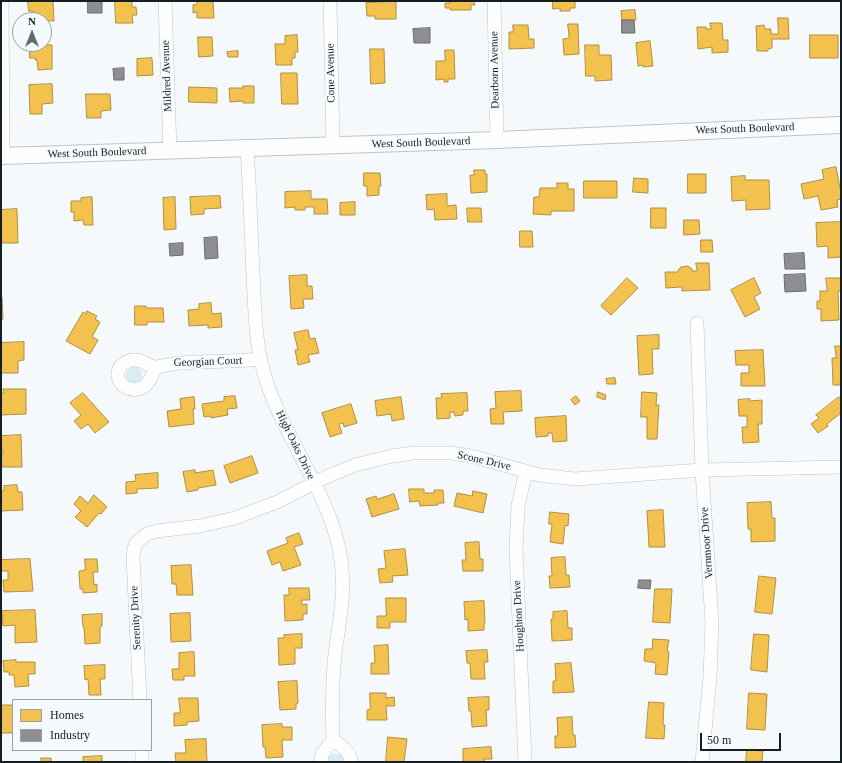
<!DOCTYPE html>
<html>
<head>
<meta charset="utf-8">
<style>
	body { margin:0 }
	#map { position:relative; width:842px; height:763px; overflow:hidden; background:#f6f9fb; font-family:Georgia,serif }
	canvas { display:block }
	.frame { position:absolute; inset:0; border:2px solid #151e22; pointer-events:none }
	.legend { position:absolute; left:12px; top:699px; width:140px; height:52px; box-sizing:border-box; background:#f5fafc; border:1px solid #9ba2a5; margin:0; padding:5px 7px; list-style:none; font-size:12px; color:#151e22 }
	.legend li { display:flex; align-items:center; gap:8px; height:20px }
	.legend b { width:20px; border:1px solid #9ba2a5 }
	.north { position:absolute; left:12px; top:12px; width:40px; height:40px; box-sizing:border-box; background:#f5fafc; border:1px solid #9ba2a5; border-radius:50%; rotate:0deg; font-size:11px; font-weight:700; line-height:16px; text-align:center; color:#151e22 }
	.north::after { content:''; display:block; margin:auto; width:14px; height:18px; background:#646b6e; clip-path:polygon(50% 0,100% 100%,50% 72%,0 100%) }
	.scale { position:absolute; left:700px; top:733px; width:81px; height:18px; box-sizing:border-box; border:2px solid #151e22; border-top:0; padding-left:5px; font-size:12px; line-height:14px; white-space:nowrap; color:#151e22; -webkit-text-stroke:3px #f5fafc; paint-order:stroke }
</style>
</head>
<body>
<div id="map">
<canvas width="842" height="763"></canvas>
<div class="frame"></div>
<ul class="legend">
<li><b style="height:11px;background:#f2c14e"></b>Homes</li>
<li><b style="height:11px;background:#8d8d92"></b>Industry</li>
</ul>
<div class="north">N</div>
<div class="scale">50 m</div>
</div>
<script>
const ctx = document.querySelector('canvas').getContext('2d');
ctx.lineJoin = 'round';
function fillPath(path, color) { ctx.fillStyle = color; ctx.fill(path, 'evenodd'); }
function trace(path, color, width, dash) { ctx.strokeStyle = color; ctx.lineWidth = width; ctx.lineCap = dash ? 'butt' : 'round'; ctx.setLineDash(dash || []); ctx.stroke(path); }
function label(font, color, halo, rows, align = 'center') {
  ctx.font = font + ' Georgia,serif'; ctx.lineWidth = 4; ctx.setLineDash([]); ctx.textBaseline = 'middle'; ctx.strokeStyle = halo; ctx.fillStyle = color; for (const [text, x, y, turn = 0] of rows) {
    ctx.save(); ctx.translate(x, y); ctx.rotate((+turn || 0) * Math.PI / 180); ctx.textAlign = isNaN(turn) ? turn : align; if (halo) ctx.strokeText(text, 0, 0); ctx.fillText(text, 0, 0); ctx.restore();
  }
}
fillPath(new Path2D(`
	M126 375a8 8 0 1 1 16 0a8 8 0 1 1-16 0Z
	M332 754H339L342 757 343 762H328L329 757Z`), '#daecf4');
const homes = new Path2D(`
	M28 1H53L54 21 35 20V15H33V11H29Z
	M115 1H132V7H136L137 15H132L133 23H116Z
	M197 1H213L214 18H197V12L193 13V5L197 4Z
	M450 1H474L475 5H471V10H450V8H445V3H450Z
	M553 1H575V8H570V11H560V8L553 9Z
	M396 2V19H375V16H367L366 3Z
	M635 10 636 20H622L621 11Z
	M778 18H788L789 39H772V48L768 49V51H757L756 26 764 25 765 29H771V34H778Z
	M710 23H722L723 40H728V52L712 53V47L698 49 697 27H706V29H711Z
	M568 24H578L579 54 564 55 563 39 569 38Z
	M513 25H528L529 39H534V48L509 49V32H513Z
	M297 35 298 52H295V58H292V65H276L275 44H285V36Z
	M810 35H838V58H810Z
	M198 37H212L213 56 199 57Z
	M650 41 653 66 643 67V65L638 66 636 43Z
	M30 44 52 45V69L38 70 37 60H35V58H30Z
	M585 45H599V55H611L612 80 595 81V76H586Z
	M370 49H384L385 83 371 84Z
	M445 50H454L455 79H448V82H444V79L436 80V61H445Z
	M238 51V57H228L227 52Z
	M152 58 153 75 137 76V59Z
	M281 73H297L298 104H282Z
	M52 84 53 103 42 104V114H30L29 85Z
	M243 86H254V103H243V101L230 102 229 88H243Z
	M189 87 217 88V103L189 102Z
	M86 94H110L111 110 101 111V118H87Z
	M836 167 841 193V199L837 200 838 207 821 210 818 196 804 199 801 184 824 179 822 170Z
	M474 170H485V174H487V192L471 193 470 175H474Z
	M364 173H380L381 186H379V195L367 196V186H364Z
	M688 174H706V193H688Z
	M745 176V180H769L770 209 746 210V200L732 201 731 177Z
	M634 178 648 179V193L633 192Z
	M584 181H617V198H584Z
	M557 183H568V189H574V211H551V215L533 214 534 197H539L540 188H557Z
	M311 191V199H327L328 214H314V207H305V210H295V207L285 208V192Z
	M447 194V206L456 205 457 219 435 220 434 209 427 210 426 195Z
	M220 196 221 208 204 209V214L191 215 190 197Z
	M92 197 93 225H84L83 220 74 221V212H71V201H81V198Z
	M175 197 176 229 164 230 163 198Z
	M355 202V215H340V203Z
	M467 208H481L482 222H468Z
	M651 208H666V228H651Z
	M17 209 18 243H1V210Z
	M684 220H699L700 234 684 235Z
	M841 222V257L828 258V246L817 247 816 223Z
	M520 231H532L533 247H520Z
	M701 240H712L713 252H701Z
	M696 263H709L710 290 682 291V287L666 288 665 272H678V270L681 267 688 266 692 269V271H697Z
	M307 275V286H312L313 299H303L304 308 291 309 289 276Z
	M627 278 638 288 611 315 601 306Z
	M754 278 761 293 754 297 760 309 745 317 731 290Z
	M826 278H841V291H838L839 320 821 321V309H817V301H820V291H827Z
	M1 297H2L3 319 1 320Z
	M211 303 212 314 221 313 222 327 208 328V325L189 326 188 310 199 309V304Z
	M135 306H146V308H163L164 322H147V325H135Z
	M87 311 97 316 95 319 100 322 92 337 98 340 90 354 66 341 83 312 86 314Z
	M308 330 310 339 315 338 319 353 308 355 310 362 298 365 295 350H298L294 333Z
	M659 335V349H652L653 374 639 375 637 336Z
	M24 342V360L18 361V373H1V343Z
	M835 346H841V385H833L832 358H836Z
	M763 350 765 386H741V373H749V365H736L735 351Z
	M615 378 616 384H607L606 379Z
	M3 389H26V414L1 415V393H4Z
	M521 391 522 411 503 412 504 424H491L490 409 496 408 495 392Z
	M598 392 606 395 605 400 597 397Z
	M642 392 657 393 656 405H659L657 439H647V417H641Z
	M83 393 109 422 95 433 88 424 81 429 74 421 81 415 70 403Z
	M467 393 468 411H463V415L455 416 454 412H450V418L437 419 436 398H442L441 394Z
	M235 396 237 408 227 409 228 415 211 418V416L204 417 202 404 224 401V397Z
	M576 396 580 401 575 405 571 400Z
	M194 397 195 409H193L194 424 169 427 167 411 181 409 180 399Z
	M401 397 404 419 392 421 391 414 377 416 375 401Z
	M839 397 841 400V413L827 424 828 426 818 433 811 424 819 418 816 415Z
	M750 399V401L762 400V424H758L759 442 743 443 742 427H747V416H739L738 400Z
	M351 404 357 423 344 427 343 423 339 424 342 433 330 437 322 413Z
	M566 416 567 441 553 442 552 433H548V436L536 437 535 418Z
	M21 435 22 467H1V455H3V450H1V436Z
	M252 456 258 473 230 483 224 466Z
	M195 470V473L213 470 216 485 198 488V490L187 492 183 472Z
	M158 473V488L137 489V493L126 494V482L136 481 135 475Z
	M17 485 18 492H22L23 510 1 511V491H4V486Z
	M409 489H424V493H434V490H443L444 503H438V505L420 506 419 501 410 502Z
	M473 491 487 494 483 513 454 506 457 493 472 496Z
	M394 494 399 509 372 517 366 499 376 496 377 499Z
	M94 495 107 507 101 514 99 513 87 527 75 517 81 511 74 504 80 496 88 503Z
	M771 502 772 518H775V541L751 542V529H748L747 503Z
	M663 510 665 547H649L647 511Z
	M550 512 569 514 568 526 565 525 563 544 550 542 552 524H549Z
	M299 533 303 544 294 547 301 565 283 571 280 562 272 565 267 551 288 543 286 538Z
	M479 542 480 559H483V571H463L462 560H466L465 543Z
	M405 549 408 575 392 576 393 582 380 583 378 569 386 568 384 551Z
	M565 557 566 575H569L570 587 550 588 549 576H552L551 558Z
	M30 559 33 591 4 592 3 580H8V571H1V560Z
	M85 559H97L98 572H93L94 585 97 584V592L83 593V589H80L79 571 85 570Z
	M191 565 193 595H177L176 584H172L171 566Z
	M759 576 776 578 772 614 755 612Z
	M289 588H309L310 600H302V605L307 604V614H303V620L285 621 284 595H289Z
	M655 589H672L670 623 653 622Z
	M386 598H406V622H390V628H377V616H386Z
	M484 601 485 623H484V630L468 631V619L465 620 464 602Z
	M35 610 37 642 15 643V625L3 626 2 611Z
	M567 611 568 628H572V640L552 641 551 619H553V612Z
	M190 613 191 641 171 642 170 614Z
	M102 614V626L100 627V643L85 644 84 627H83L82 615Z
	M302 634V648H295V664L279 665 278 638H284V635Z
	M754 634 769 635 767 672 751 670Z
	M653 639 669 640 667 651 669 652 667 675 655 674 656 663 644 661 645 649H652Z
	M388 645 389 674H371V663H375L374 646Z
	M487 650 488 662H484L485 679H471L470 663H467L466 651Z
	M194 652 195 676H184V680H173L172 669H179V653Z
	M16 660V662H35V674H28L29 686 15 687 14 675H9V672H4L3 661Z
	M571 663 574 692 553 693V681H556L555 664Z
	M105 665V679H100L101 695H89L88 679 85 680 84 666Z
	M297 681 298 703 296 704V709L280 710 278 682Z
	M370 693H386V698L394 697 395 706H386L387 720H367V710L370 709Z
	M749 693 767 694 765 730 747 729Z
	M489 697V710H486L487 726 472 727 471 711H469L468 698Z
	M179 698H198L199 721 187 722V725L174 726V713H180Z
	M649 702 664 703 663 725H665L664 739 646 738Z
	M1 705H13V733H1Z
	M572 717 573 735H575L576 747 555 748V736H558L557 718Z
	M282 724V727H292V740H282L283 757 266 758 265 747H263L262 725Z
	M388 737 407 739 404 762H386Z
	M206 739 207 762H176L175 753H186L185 740Z
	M491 747 492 759H484L485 762H463V749Z
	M747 750 763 751 762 762H746Z
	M102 756V762H83V757Z
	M41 758H51V762H42Z`);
fillPath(homes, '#f2c14e');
trace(homes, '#b09041', 1);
const industry = new Path2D(`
	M88 1H102V13H88Z
	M622 20H634L635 33H622Z
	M430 28V43H414L413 29Z
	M124 68V80H114L113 69Z
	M217 237 218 258 205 259 204 238Z
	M183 243V255L170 256 169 244Z
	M804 253 805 269H785L784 254Z
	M805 274 806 291 785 292 784 275Z
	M639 580H651L650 589 638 588Z`);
fillPath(industry, '#8d8d92');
trace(industry, '#696c70', 1);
const minor = new Path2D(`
	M2 1 3 156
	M165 1 170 151
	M330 1 333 146
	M494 1 497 140
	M247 149C250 191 251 232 253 274 255 311 255 348 267 383 286 440 326 489 339 548 347 588 340 616 335 654 332 683 332 711 333 740L322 754 321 762
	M697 323 702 470 712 622 710 677 702 762
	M156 367C153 373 151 380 146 385 134 396 113 385 119 369 121 364 128 360 134 360 142 359 149 367 157 367 164 366 173 363 181 363 207 361 234 362 260 359
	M140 700 133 558 134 549 136 543 147 534 157 531 200 526 235 518 277 502 326 477 355 465 392 456 413 453H451L471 456 539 475 575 479 702 470 841 467
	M333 740C342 746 350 751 351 762
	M142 750V762
	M525 762 516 549 518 506 526 471`);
const tertiary = new Path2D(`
	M1 156 497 140 841 125`);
trace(minor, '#bec4c7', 14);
trace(tertiary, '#bec4c7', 18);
trace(minor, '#fefefe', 13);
trace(tertiary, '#fefefe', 16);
label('11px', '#151e22', '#f5fafc', [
	["Dearborn Avenue",495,70,-91],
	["Cone Avenue",331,73,-91],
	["Mildred Avenue",167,76,-92],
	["West South Boulevard",745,129,-2],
	["West South Boulevard",421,143,-2],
	["West South Boulevard",97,153,-2],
	["Georgian Court",208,362,-2],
	["High Oaks Drive",295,445,64],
	["Scone Drive",484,461,13],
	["Vernmoor Drive",707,543,-94],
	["Houghton Drive",519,616,-93],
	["Serenity Drive",136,618,-93]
]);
</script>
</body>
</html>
